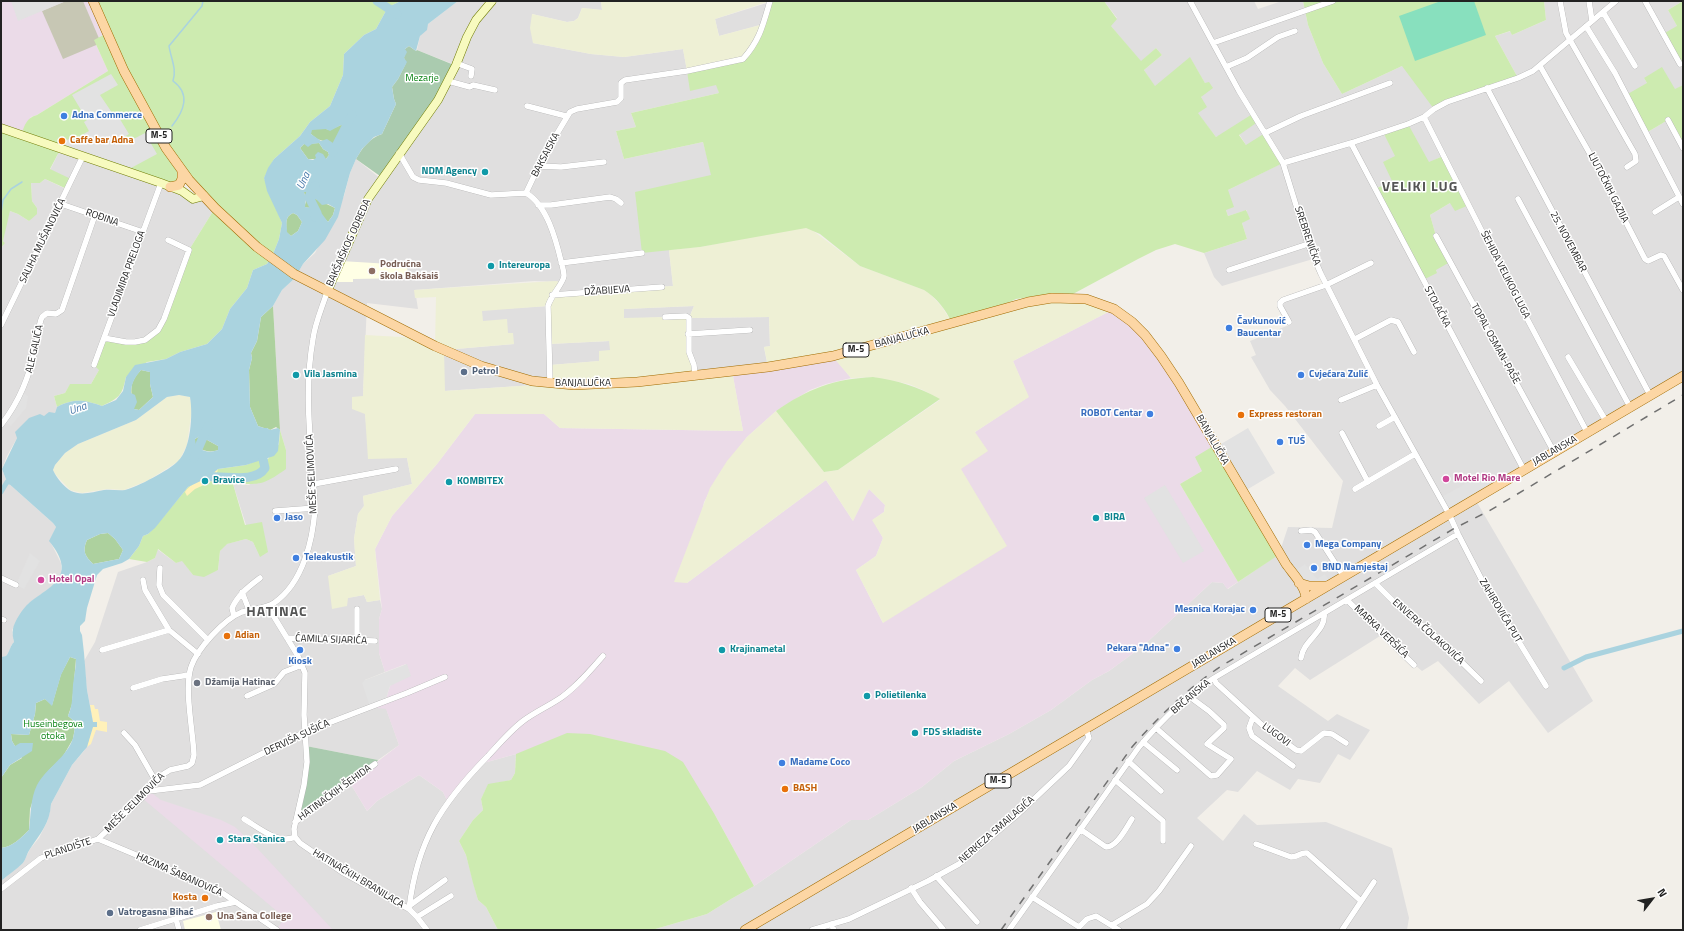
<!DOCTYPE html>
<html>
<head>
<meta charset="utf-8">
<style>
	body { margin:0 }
	#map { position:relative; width:1684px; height:931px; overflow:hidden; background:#f2efe9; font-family:"Titillium Web",sans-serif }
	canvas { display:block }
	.frame { position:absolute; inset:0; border:2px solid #222; pointer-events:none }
	.north { position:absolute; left:1632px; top:879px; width:40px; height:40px; -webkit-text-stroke:3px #fff; paint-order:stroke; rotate:59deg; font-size:11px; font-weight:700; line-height:16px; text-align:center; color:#222 }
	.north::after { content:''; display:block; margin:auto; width:14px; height:18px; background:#222; clip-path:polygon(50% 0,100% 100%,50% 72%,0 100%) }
</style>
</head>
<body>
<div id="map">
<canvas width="1684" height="931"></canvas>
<div class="frame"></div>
<div class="north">N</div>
</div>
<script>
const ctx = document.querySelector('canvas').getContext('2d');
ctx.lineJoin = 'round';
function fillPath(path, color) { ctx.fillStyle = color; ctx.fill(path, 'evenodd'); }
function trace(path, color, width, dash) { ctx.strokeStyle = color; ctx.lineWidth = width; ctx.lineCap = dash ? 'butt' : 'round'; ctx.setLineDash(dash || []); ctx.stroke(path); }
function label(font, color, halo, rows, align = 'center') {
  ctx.font = font + ' "Titillium Web",sans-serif'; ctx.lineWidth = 3; ctx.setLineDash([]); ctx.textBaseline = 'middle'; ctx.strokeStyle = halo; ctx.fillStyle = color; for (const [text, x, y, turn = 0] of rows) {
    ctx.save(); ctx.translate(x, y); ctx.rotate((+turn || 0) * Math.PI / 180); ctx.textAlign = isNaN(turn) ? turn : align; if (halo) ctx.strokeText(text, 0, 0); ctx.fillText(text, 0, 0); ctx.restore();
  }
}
fillPath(new Path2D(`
	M458 1H601L602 10 582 8 578 18 574 21 567 22 532 14 533 43 591 54 624 57 683 49 687 71 717 85 719 93 631 113 636 127 616 131 624 159 703 142 712 175 669 250 673 286 552 295 561 282 534 281 415 290 418 309 367 303 363 396 366 423 407 458 412 484 363 496 364 506 358 514 354 539 356 566 328 576 347 606V598L364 595 367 602 380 600 382 609 379 619V653L385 672 365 680 386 708 399 745 378 760 306 746 350 783 367 811 377 801 419 775 443 792 448 802 480 764 516 754 515 773 511 780 488 785 481 799 483 810 473 820 459 841 466 855 478 900 486 907 498 930H1V881L23 863 30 849 39 838 47 822 50 811 51 804 72 765 84 751 93 722 87 690 84 661 95 642 118 572 147 562 155 558 157 549 176 563 182 560 193 575 218 570 220 551 226 544 246 539 253 542 260 557 246 525 233 484 249 485 286 450 280 430 273 306 282 290 295 278 303 264 315 253 344 196 350 173 356 159 381 179 455 65 417 50 420 36 428 24Z
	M1104 1H1254L1258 9 1282 1H1303L1308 25 1323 63 1342 94 1402 66 1518 78 1495 36 1511 31 1512 35 1546 20 1544 1H1683L1668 10 1677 26 1680 64 1683 69V85L1675 90 1644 78 1647 83 1646 133 1668 120 1683 148V374L1475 499 1593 701 1548 733 1509 681 1479 704 1438 661 1422 671 1380 636 1310 680 1295 668 1278 686 1328 721 1337 714 1370 730 1350 760 1338 754 1320 783 1298 779 1290 790 1257 771 1238 792 1227 790 1197 818 1223 841 1244 814 1257 825 1326 822 1392 848 1409 918 1407 930H652L707 914 731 899 754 886 851 820H868L922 787 954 761 1009 734 1051 710 1092 680 1109 671 1143 646 1212 582 1223 583 1228 589 1279 554 1288 527 1332 528 1343 481 1285 406 1270 390 1251 357 1256 355 1250 341 1289 325 1280 303 1326 285 1313 259 1222 286 1214 277 1204 253 1247 239 1242 223 1247 210 1228 216 1226 210 1228 190 1282 163 1246 145 1239 134 1258 121 1216 137 1197 113 1205 83 1190 58 1155 87 1144 70 1162 55 1156 48 1141 62 1110 25 1117 18ZM1395 156 1429 163 1442 156 1450 203 1430 215 1436 236V270L1437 272 1375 189 1392 181Z
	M770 2 764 24 719 36 715 19Z
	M61 148 200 198 215 208 189 250 158 330 99 370 91 384 70 385 65 393 54 396 57 407 55 413 44 416 17 438 7 456 2 469 7 482 53 523 56 527 50 541 61 563V574L56 582 50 588 28 604 12 630 14 642 11 646 10 650 6 656 1 657V248L5 243 3 241 4 230 10 211 18 214 29 221 37 208 32 201 31 183H40L45 179 66 189 50 170Z
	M548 306 549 344 610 341V351L600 361 551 365 550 384 444 391V350L514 344 508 333 482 321V310Z
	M694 306 689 318 769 317 770 346 764 347 768 367 695 375 665 317 624 319V309Z`), '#e0dfdf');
fillPath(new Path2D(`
	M1 1H93L107 33 94 40 108 71 37 115 31 117 21 135 1 128Z
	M1114 309 1145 335 1215 445 1202 471 1180 484 1238 582 1227 589 1223 583 1212 582 1143 646 1109 671 1092 680 1051 710 1009 734 954 761 922 787 868 820H851L754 886 715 815 516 754 480 764 448 803 443 792 419 775 377 801 367 811 350 783 399 745 386 709 370 707 385 702 390 686 406 664 385 672 379 653V619L382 609 375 549 392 516 437 464 475 414H544L560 428 743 431 732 371 833 356 851 378 826 384 810 390 776 411 747 437 720 473 704 502 687 583 826 480 853 521 869 489 885 505 884 512 873 520 883 538 876 556 856 570 883 623 960 469 975 432 1028 397 1013 361Z
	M149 791 161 800 221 820 235 827 257 848 333 930H276L285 918 142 798Z`), '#ebdbe8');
fillPath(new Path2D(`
	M341 261 407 265 408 278 353 279V282H332Z
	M216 912 221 930H185L183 921Z`), '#ffffe5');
fillPath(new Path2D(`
	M66 1H83L101 43 63 59 42 11Z`), '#c7c7b4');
fillPath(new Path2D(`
	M601 1H770L715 19 719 36 764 24 744 58 687 71 683 49 624 57 591 54 533 43 530 28 532 14 567 22 574 21 578 18 582 8 602 10Z
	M797 228H806L812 230 860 266 924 290 930 294 942 307 952 323 986 313 1072 298 1114 309 1013 361 1029 397 975 432 988 451 961 469 1007 546 883 623 856 570 876 556 883 538 872 520 884 512 885 505 869 489 853 521 826 480 687 583 674 582 710 488 727 461 747 437 776 411 824 472 838 470 940 400 923 390 909 384 873 377 851 378 832 356 768 367 764 347 770 346 769 317 689 318 688 334 695 375 732 371 743 431 560 428 544 414H475L437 464 392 516 375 549 380 600 367 602 364 595 348 598 347 606 332 609 328 576 356 566 354 539 358 514 364 506 363 496 412 484 407 458 368 459 365 414 352 409V397L363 396 365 335 419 338 435 346 436 297 415 298 414 290 555 281 562 282 552 294 673 286 669 250 700 247ZM548 306 549 344 609 341 610 350 599 351V361L550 365V384L445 391 444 350 514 344 513 333H508L507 319 483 321 482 311ZM694 306 689 318 665 317 624 318V309Z
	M179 395 190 397 192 409 187 445 179 461 147 481 124 490 107 489 82 493 70 490 56 475 53 470 55 465 65 453 78 444 136 420 167 397Z`), '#eef0d5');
fillPath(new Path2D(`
	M93 1H401L388 7 376 29 364 35 344 54 343 75 330 106 310 122 300 136 274 159 264 178 282 223 279 239 273 254 267 264 253 270 247 288 230 309 222 329 207 344 180 352 166 359 147 362 126 377C122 396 119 398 102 406 84 400 75 398 57 407L54 396 65 393 70 384H91L99 370 94 365 104 338 135 342 158 330 189 250 215 208 190 180 176 181 170 187 61 148 50 169 71 179 67 189 45 179 40 183H31L32 201 37 208V214L29 221 18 214 10 211 3 241 5 243 1 248V128L21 135C25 125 26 118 37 115L108 71 94 40 107 33Z
	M770 1H1104L1117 19 1111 26 1141 61 1156 48 1162 55 1144 70 1155 86 1190 57 1205 83 1209 82 1213 88 1201 97 1207 107 1198 113 1216 137 1254 113 1259 121 1239 135 1246 145 1265 133 1283 163 1228 190 1234 207 1226 210 1228 216 1246 210 1250 219 1242 223 1247 239 1204 253 1175 244 1156 250 1138 259 1073 294 1057 293 1016 299 986 313 952 323C946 310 937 298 924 290L860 266 820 234 806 228 700 247 642 253 635 192 711 175 703 142 624 159 616 131 636 127 631 113 719 93 716 85 690 91 687 71 743 59 752 47Z
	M1303 1H1544L1546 20 1512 35 1510 31 1495 36 1518 78 1434 109 1402 66 1342 94 1323 63 1308 25Z
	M1683 1V69L1663 34 1677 26 1668 10Z
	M1662 67 1675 89 1683 85V148L1668 120 1646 133 1626 95 1647 83 1644 78Z
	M1408 124 1429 162 1443 156 1469 205 1455 211 1450 203 1430 215 1436 236 1450 262 1436 270 1437 273 1423 280 1375 189 1392 181 1383 162 1395 156 1383 132Z
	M873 377C899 381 917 386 940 399L838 470 824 472 776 411C808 389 833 379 873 377Z
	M280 430 286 450V469C262 486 261 484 233 484L245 525 262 522 268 552 260 557 253 542 246 539 227 544 220 551 218 570 204 577 193 575 182 561 176 563 158 549 155 558 147 562 129 559 139 546 143 536 148 534 154 528 188 487 218 469 246 465 256 461 268 459 279 444Z
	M1215 445 1280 554 1238 582 1180 484 1202 471 1195 457Z
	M567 733 590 734 665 751 683 762 715 815 754 886 731 899 707 914 652 930H498L486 907 478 900 473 883 466 855 459 841 473 820 483 810 481 799 488 784 511 780 515 773 516 754Z`), '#cdebb0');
fillPath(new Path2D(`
	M341 125 349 127C346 136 341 139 333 144L317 139 311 134V129H326L330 130Z
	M319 143 323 149 328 152 329 155 326 159H308L300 148 304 144Z
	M304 192H306L316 199 335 208 333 215 328 222C319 213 319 209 304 207L306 202Z
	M293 213 297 215 302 222 298 231 291 236 286 232C287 224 284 217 293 213Z
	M273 306 280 430 276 427 270 430 267 428H264L258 426 250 407 249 370 252 358 251 353 257 341 261 317Z
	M141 370 150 372V384L153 397 139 410 134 409C131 392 128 383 141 370Z
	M200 436 218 446V450C209 453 204 451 195 446V439Z
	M108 533 115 539 123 550 119 559 93 564C85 556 82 551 87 540L100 534Z
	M70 657 76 659 72 704 68 716 74 721 75 727 73 739 62 758 50 769 33 800 30 809 29 830C21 838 12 847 1 848V778L10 765 22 758 12 741 11 734 29 735 35 714 36 703 45 699 52 705 61 674Z`), '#add19e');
fillPath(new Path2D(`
	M218 469 215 480 195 489 187 496 185 492C193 480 209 479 218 469Z
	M90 705H94L95 709H98L100 721 107 722V732L96 730 91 744 87 747 92 727H97L93 722Z`), '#fff1ba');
fillPath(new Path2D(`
	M409 46 416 51 417 50 454 65 438 93 413 132 396 152 380 176 356 159C362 148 370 138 382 134L396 104 394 99 392 87 398 79 406 63 404 58 405 49Z
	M306 746 378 760 375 764 295 822 300 803Z`), '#aacbaf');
fillPath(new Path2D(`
	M1441 1H1474L1486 35 1415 61 1399 16Z`), '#88e0be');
fillPath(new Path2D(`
	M11 1H66L18 21Z
	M111 74 118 85 100 95 115 117 118 116 129 134 119 140 122 145 145 133 157 154 131 168 61 145 71 137 73 140 89 131 84 122 87 120 72 95Z
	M22 392 28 396 26 408 11 426 4 421Z
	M1248 428 1275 473 1243 492 1216 447Z
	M1485 473 1493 488 1449 514 1440 498Z
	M1165 485 1204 551 1183 563 1144 498Z
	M30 553 40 561 24 589 16 585Z
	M1305 564 1317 579 1325 574 1329 580 1322 584 1305 581 1296 570Z
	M407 664 411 676 390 686 385 702 370 707 362 683 365 680Z`), '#e2e2e2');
fillPath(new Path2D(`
	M401 1H458L428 24 427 30 420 36 416 51 409 46 405 49 407 52 404 58 407 62 398 79 392 87 394 99 396 104 382 134 374 137 362 149 356 159 350 173 338 217 325 240 303 264 295 278 282 290 273 306 261 317 257 341 251 353 252 358 249 370 250 407 258 426 264 428H267L270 430 278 428 280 430 278 451 274 456 246 465 218 469 207 478 188 487 155 528 148 534 143 536 139 546 129 559 122 563 103 569 97 575 87 608 85 621 80 626V631L82 635 84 653 87 690 93 722H97V727H93L87 747 72 765 51 804C50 823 40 834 30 849 27 853 26 859 23 863 17 869 8 875 1 881V848C12 847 21 838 29 830 31 816 30 799 37 785 49 763 79 752 74 721L68 716C73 704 72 697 73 685 74 676 76 668 76 659L70 657 61 675 52 706 45 699 36 703 35 714 29 735 11 734 12 741 15 746 20 743H33L32 751 10 765 1 778V657L6 656C10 651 10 646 14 642 13 638 12 633 13 629 14 622 23 608 29 603 41 592 66 583 61 562 59 554 54 547 49 541L56 527 53 523 7 482 2 469 17 438 15 432 29 418 40 414 44 416 49 412 55 413 57 407C75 398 84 400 102 406L116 400 123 391 126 377 135 365 166 359 180 352 207 344 222 329 230 309 247 288 253 270 267 264 273 254 279 239 282 223 267 191 264 178 268 168 274 159 300 136 310 122 330 106 343 75 344 54 364 35 376 29 388 7ZM341 125 348 127C346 136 341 139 333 143L327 139 321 141 311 134 312 130 326 129 330 131ZM319 143 323 149 328 152 329 155 326 159 323 154 318 152 315 155 316 158 313 160 308 159 300 148 304 144 308 147 312 144ZM304 192H306L313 201 316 199 322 205 328 204 335 208 333 215 328 222 317 207 312 208 305 207 306 199ZM293 213 297 215 302 222 298 231 291 236 287 232C287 224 284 217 293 213ZM141 370 150 372V384L153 397 139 410 134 409 137 402 135 395 131 393C131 384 135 377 141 370ZM179 395 190 397C193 414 191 449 178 461 170 470 137 487 125 490 118 491 111 489 104 490 93 492 81 496 71 491 64 487 56 477 53 470L55 465 65 453 78 444 136 420 167 397ZM200 436 218 446V450C209 453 204 452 196 446L195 439ZM108 533 115 539 123 550 119 559 93 564C85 556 82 551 87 540L100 534Z`), '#aad3df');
trace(new Path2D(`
	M172 126C184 111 191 94 173 81 177 69 171 59 169 46L202 6 203 1
	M1 213 3 200 11 189 22 182`), '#aad3df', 1.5);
trace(new Path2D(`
	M1 492 7 482H13
	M1564 668 1586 657 1683 631`), '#aad3df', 5);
trace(new Path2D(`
	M377 1 397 14
	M333 152 352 115
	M315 186 309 197 317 213 315 217
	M194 458 208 426
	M209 477C224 475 255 484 265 468L263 459`), '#aad3df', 9);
const street = new Path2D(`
	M1560 1 1566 33 1635 154 1636 161 1627 167
	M1589 1 1592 21
	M1645 1 1680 64
	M1603 12 1635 66
	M1586 26 1615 73 1683 204
	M1213 43 1333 1
	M456 63 472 69 471 76
	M1540 66 1598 168 1645 259 1648 261 1661 255 1664 256 1683 290
	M1226 67 1247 58 1278 37 1295 31
	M448 81 470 87 473 85 495 90
	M1487 88 1650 395
	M527 106 566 116
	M1424 117 1504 275 1587 432
	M1668 120 1683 148
	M1265 133 1301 116 1390 83
	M1351 143 1524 470
	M399 153 413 177 419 180 446 183 491 195 526 193 543 157 570 112 577 109 617 102 621 98V83L625 80 687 71 743 59C760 40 763 25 770 1
	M1283 163 1351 143 1408 124 1424 117 1434 109 1447 102 1518 78 1533 71 1616 1
	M539 166 561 167 604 162
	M526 193C547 205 556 240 561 261 562 265 564 271 564 276 563 284 551 295 548 306L550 384
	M1518 199 1630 407
	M61 204 143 232
	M538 205H551L610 197 616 199 621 203
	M1655 212 1679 197
	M1436 236 1554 452
	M561 263 642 253
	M1229 270 1308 244
	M552 295 662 287
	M665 317 686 316 689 318V352L694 365 695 375
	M1289 322 1280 306V303L1283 300 1326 285 1371 263
	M1 325 83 156
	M688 334 750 330
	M104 338 126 342H135L145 340 158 330 164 319 189 250 168 240
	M1355 339 1391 320 1398 322 1414 352
	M1568 357 1606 421
	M94 365 161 183
	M1341 400 1377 385
	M1 425C20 401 29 376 36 347 38 337 38 326 42 317L47 313 56 314 62 310 95 215
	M1379 426 1395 417
	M1342 433 1368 482
	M314 484 396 469
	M1355 489 1415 454
	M275 511 315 508
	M1301 531 1311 530 1315 532 1344 577
	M1458 534 1486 588 1546 686
	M160 568 159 585 163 595 208 640
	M1 578 16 585
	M143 580 145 590 169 630 198 654
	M1375 583 1401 609 1436 637 1481 681
	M242 592 249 610
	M1347 600 1414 665
	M268 607 298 656 305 673 304 715 307 762 304 785 294 829 295 837 300 843 342 872 409 909 417 917 427 930
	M234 616 232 608C238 595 248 587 260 578
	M1 619 4 620
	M287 638 375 641
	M357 641V609
	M102 650 169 630
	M1301 658C1303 640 1327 631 1324 613
	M1214 678 1216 683 1262 725 1296 750 1301 751 1324 733 1332 734 1346 743
	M133 688 162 679 189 675
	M247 696 274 684 284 672 302 665
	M1253 717 1249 728 1252 736 1293 766
	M1156 728 1211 776 1217 775 1231 759 1207 744 1224 728V725L1209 711 1190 697
	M124 733 135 745 155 780
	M1143 742 1177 770
	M1128 761 1161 791
	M1115 780 1163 821V841
	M149 791 200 785 305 732 407 693 445 677
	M244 819C258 827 278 845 295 837
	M295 822 375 764
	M1080 829 1106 847C1117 847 1126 828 1132 819
	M98 839 215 888 277 930
	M1256 844 1291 857C1299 857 1300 852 1307 853L1361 901
	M936 876 977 922
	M911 888 920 902 943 929
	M1 889 41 858 98 839 142 798 155 780 162 775 170 770 188 766 192 763 194 755C193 731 184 689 191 667 197 649 224 619 242 612 252 609 265 609 274 603 303 583 313 540 315 508 312 452 303 395 313 339 315 323 322 308 327 292
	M1032 897 1079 927 1087 919 1096 916 1119 930
	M409 906 445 880
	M409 909C417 841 441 804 488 756 499 744 510 731 523 721 535 712 549 706 562 697 577 686 590 671 603 656
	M417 917 451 896
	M176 919 179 930
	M831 924 834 930
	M1112 925 1147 904 1159 891 1191 846
	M140 930 217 906 236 902
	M812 930 849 919 928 881 959 864 1016 816 1069 766 1089 738 1086 729
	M1009 930 1139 747C1160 722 1186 696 1214 678L1458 534 1449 514 1377 385 1321 274 1308 244 1283 163 1239 91 1190 1
	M1342 930 1374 882`);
const secondary = new Path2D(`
	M1 128 161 183 182 191 193 199 204 196
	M327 292 368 199 438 100 456 65 467 37 476 20 492 1`);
const primary = new Path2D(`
	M93 1 124 71 166 148 189 180 215 208 257 247 294 274 435 346 481 366 532 381 574 385 637 382 768 367 833 356 1028 302 1052 298 1086 299 1114 309 1132 322 1145 335 1161 356 1179 383 1286 564C1293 574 1306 587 1306 599
	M170 187 179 185 182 179V170
	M1299 583 1309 586H1326
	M745 930 1683 376`);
trace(street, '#a9a9a9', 6);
trace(secondary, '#707d05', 9);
trace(primary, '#a06b00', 10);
trace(street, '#fff', 5.5);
trace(secondary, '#f7fabf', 8);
trace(primary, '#fcd6a4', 9);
trace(new Path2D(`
	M1001 930 1132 747C1159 716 1188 688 1223 665L1455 528 1489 511 1683 395`), '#707070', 1.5, [8, 8]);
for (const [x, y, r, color] of [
	[64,116,4,"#3f7fe0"],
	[62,141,4,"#e8710a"],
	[485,172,4,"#0f9aa8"],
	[491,266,4,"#0f9aa8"],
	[372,271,4,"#8d6e63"],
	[1229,328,4,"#3f7fe0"],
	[464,372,4,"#5c6f8a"],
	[296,375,4,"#0f9aa8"],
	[1301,375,4,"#3f7fe0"],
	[1150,414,4,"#3f7fe0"],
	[1241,415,4,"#e8710a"],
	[1280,442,4,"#3f7fe0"],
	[1446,479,4,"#d1479c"],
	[205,481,4,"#0f9aa8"],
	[449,482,4,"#0f9aa8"],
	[277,518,4,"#3f7fe0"],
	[1096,518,4,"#0f9aa8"],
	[1307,545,4,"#3f7fe0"],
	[296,558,4,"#3f7fe0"],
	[1314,568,4,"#3f7fe0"],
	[41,580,4,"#d1479c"],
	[1253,610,4,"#3f7fe0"],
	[227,636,4,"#e8710a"],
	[1177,649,4,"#3f7fe0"],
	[300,650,4,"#3f7fe0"],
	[722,650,4,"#0f9aa8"],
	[197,683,4,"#6b7280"],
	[867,696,4,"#0f9aa8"],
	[915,733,4,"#0f9aa8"],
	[782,763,4,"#3f7fe0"],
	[785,789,4,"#e8710a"],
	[220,840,4,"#0f9aa8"],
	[205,898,4,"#e8710a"],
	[110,913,4,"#5c6f8a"],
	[209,917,4,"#8d6e63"]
]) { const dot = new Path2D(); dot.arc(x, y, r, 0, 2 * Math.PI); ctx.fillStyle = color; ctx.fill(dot); trace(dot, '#fff', 1.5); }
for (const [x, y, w] of [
	[159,136,26],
	[856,350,26],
	[1278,615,26],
	[998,781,26]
]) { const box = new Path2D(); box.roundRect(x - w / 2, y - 7, w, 14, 3); ctx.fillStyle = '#fff'; ctx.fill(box); trace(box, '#222', 1); }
label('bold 9px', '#222', null, [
	["M-5",159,136],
	["M-5",856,350],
	["M-5",1278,615],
	["M-5",998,781]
]);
label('10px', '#0c8416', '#fff', [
	["Mezarje",422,79],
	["Huseinbegova",53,725],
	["otoka",53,737]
]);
label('bold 10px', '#366cbe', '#fff', [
	["Adna Commerce",72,116],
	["Čavkunović",1237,322],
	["Baucentar",1237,334],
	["Cvjećara Zulić",1309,375],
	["ROBOT Centar",1142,414,"right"],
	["TUŠ",1288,442],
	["Jaso",285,518],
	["Mega Company",1315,545],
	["Teleakustik",304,558],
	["BND Namještaj",1322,568],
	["Mesnica Korajac",1245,610,"right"],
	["Pekara \"Adna\"",1169,649,"right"],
	["Kiosk",300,662,"center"],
	["Madame Coco",790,763]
], 'left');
label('bold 10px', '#c56008', '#fff', [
	["Caffe bar Adna",70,141],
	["Express restoran",1249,415],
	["Adian",235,636],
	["BASH",793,789],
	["Kosta",197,898,"right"]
], 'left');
label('10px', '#222', '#fff', [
	["BAKSAISKA",546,155,-62],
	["LJUTOČKIH GAZIJA",1608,188,63],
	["ROĐINA",102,218,19],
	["SREBRENIČKA",1307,236,71],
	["SALIHA MUŠANOVIĆA",43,241,-64],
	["25. NOVEMBAR",1568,242,62],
	["BAKŠAIŠKOG ODREDA",349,243,-66],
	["VLADIMIRA PRELOGA",127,274,-70],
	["ŠEHIDA VELIKOG LUGA",1505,275,63],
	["DŽABIJEVA",607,291,-4],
	["STOLAČKA",1437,307,62],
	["BANJALUČKA",902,338,-15],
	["TOPAL OSMAN-PAŠE",1495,344,61],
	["ALE GALIĆA",35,349,-77],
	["BANJALUČKA",583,384],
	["BANJALUČKA",1212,440,60],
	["JABLANSKA",1555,451,-30],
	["MEŠE SELIMOVIĆA",312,474,-93],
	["ZAHIROVIĆA PUT",1500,611,59],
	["MARKA VERŠIĆA",1381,632,44],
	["ENVERA ČOLAKOVIĆA",1428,632,42],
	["ĆAMILA SIJARIĆA",331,640,2],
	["JABLANSKA",1214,653,-31],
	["BRČANSKA",1191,697,-40],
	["LUGOVI",1276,735,36],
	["DERVIŠA SUŠIĆA",297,738,-25],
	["HATINAČKIH ŠEHIDA",335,793,-36],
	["MEŠE SELIMOVIĆA",135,803,-45],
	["JABLANSKA",935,818,-31],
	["NERKEZA SMAILAGIĆA",997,830,-41],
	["PLANDIŠTE",68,849,-18],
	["HAZIMA ŠABANOVIĆA",179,875,24],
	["HATINAČKIH BRANILACA",358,879,31]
]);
label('bold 10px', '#0d838f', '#fff', [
	["NDM Agency",477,172,"right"],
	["Intereuropa",499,266],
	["Vila Jasmina",304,375],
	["Bravice",213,481],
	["KOMBITEX",457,482],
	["BIRA",1104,518],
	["Krajinametal",730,650],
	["Polietilenka",875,696],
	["FDS skladište",923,733],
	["Stara Stanica",228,840]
], 'left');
label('bold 10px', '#785e54', '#fff', [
	["Područna",380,265],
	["škola Bakšaiš",380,277],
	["Una Sana College",217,917]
], 'left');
label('bold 10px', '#4e5e75', '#fff', [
	["Petrol",472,372],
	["Vatrogasna Bihać",118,913]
], 'left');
label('bold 10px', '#b23c85', '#fff', [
	["Motel Rio Mare",1454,479],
	["Hotel Opal",49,580]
], 'left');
label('bold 10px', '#5b616d', '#fff', [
	["Džamija Hatinac",205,683]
], 'left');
label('italic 11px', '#4a7aab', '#fff', [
	["Una",304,181,-65],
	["Una",78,409,-19]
]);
ctx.letterSpacing = '1px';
label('bold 14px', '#555', '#fff', [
	["VELIKI LUG",1420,188],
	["HATINAC",277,613]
]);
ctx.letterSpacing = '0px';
</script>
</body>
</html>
